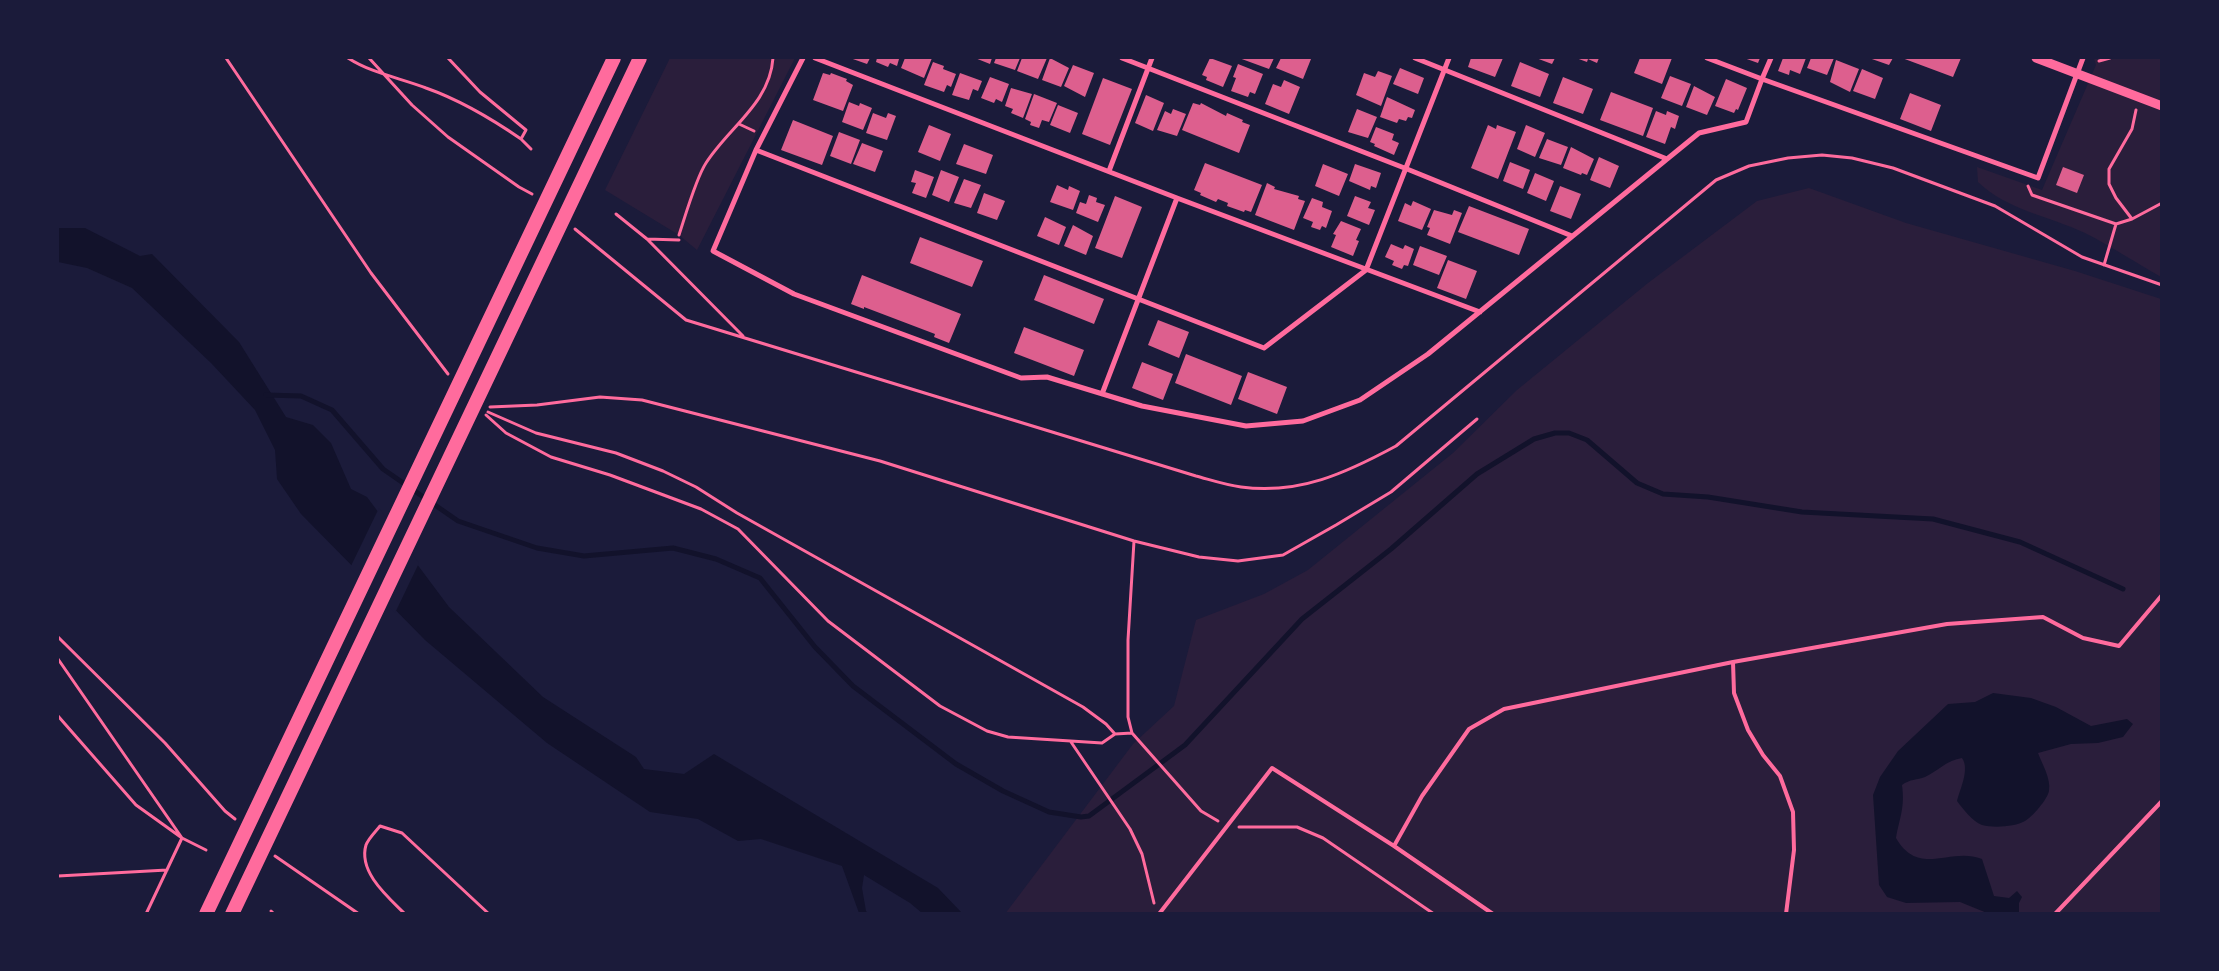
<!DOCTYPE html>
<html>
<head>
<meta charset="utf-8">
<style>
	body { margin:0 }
	#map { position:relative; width:2219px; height:971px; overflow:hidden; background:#1b1b3a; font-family:Ubuntu,sans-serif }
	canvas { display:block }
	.frame { position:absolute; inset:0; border:59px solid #1b1b3a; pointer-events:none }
</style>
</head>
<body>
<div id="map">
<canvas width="2219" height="971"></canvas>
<div class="frame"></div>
</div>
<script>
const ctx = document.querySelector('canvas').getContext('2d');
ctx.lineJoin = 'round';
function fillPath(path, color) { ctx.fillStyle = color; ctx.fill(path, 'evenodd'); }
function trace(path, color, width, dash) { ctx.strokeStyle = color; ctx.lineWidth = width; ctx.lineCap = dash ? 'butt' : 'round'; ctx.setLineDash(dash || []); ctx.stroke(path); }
fillPath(new Path2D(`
	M670 58H795L697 250 679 235 605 190Z
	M2094 58H2161V277C2136 263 2111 246 2085 233 2049 216 2007 210 1978 182L1977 167 2042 190 2096 65Z
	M1809 188 1906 223 2075 271 2161 299V913L1005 914 1133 744 1174 706 1196 620 1264 594 1308 570 1453 453 1517 390 1648 283 1757 201Z`), '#2a1e3b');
fillPath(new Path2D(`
	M58 228H85L140 256 152 254 239 342 286 417 313 425 331 443 351 489 367 497 449 607 543 697 636 757 644 769 684 774 714 754 938 888 962 913H922L910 903 864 875 862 888 866 911 868 913H859L842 866 761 839 738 841 698 819 650 812 547 743 425 640 301 514 277 479 275 450 255 410 211 363 132 288 87 268 58 262Z
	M1993 693 2031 698 2056 707 2091 726 2127 719 2133 724 2123 737 2098 743 2071 744 2038 753C2042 764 2051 778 2049 791 2047 800 2033 816 2025 821 2015 827 1993 828 1982 825 1972 821 1963 809 1957 801 1960 789 1970 769 1962 758 1947 760 1938 771 1925 777 1917 780 1910 779 1902 785 1905 808 1900 816 1896 838 1919 878 1950 846 1982 859L1994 896 2009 898 2017 891 2022 897 2019 903V913H1987L1960 902 1906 903 1887 897 1879 885 1873 795 1880 777 1898 751 1948 704 1975 702Z`), '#12122b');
fillPath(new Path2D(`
	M379 508 419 563 395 613 350 568Z`), '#1b1b3a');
trace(new Path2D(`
	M266 395 301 396 332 410 383 469 458 521 537 548 584 556 673 548 716 559 760 578 815 647 853 686 956 764 1003 791 1049 812 1081 817 1089 816 1185 745 1302 619 1391 549 1477 474 1534 439 1555 433H1569L1587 440 1637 483 1663 494 1708 497 1802 512 1933 519 2020 542 2123 589`), '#12122b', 5);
fillPath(new Path2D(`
	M850 58H870L867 64Z
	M877 58H899V59L897 66 890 63 888 67 876 62Z
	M905 58H932L924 78 901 68Z
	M975 58H992L990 64Z
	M996 58H1020L1015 70 994 63Z
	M1022 58H1047L1038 79 1017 71Z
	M1050 58 1069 68 1061 87 1042 80Z
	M1210 58 1232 66 1223 87 1206 80 1207 77 1202 75Z
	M1239 58H1274L1269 69Z
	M1281 58 1311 59 1303 79 1276 68Z
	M1471 58H1503L1495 77 1468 67Z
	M1536 58H1555L1552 64Z
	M1576 58H1599L1597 63 1588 59 1587 62Z
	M1640 58H1672L1662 84 1634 73Z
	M1744 58H1760L1758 63Z
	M1783 58H1806L1800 74 1790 70 1789 75 1778 71Z
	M1811 58H1834L1827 75 1807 68Z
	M1869 58H1893L1889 65Z
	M1902 58H1961L1953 77Z
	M1836 60 1859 69 1850 92 1830 82Z
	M933 62 944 66 943 69 956 74 951 87 947 85 944 92 924 85Z
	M1520 62 1549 74 1540 97 1511 86Z
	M1238 64 1263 74 1255 94 1250 92 1248 97 1231 91 1236 78 1233 77Z
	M1073 65 1094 73 1085 97 1064 86Z
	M1400 68 1424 78 1418 94 1393 84Z
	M1862 69 1883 78 1875 99 1853 91Z
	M1378 71 1392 76 1381 106 1356 95 1364 73 1375 77Z
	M823 73 830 75 831 73 847 79 846 81 853 85 843 111 813 100Z
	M960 73 982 81 978 91 973 89 969 100 952 95Z
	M1670 76 1691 84 1682 106 1661 98Z
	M990 77 1009 84 1002 102 996 99 994 103 981 98Z
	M1563 77 1593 89 1583 114 1553 103Z
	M1103 78 1132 89 1110 145 1082 134Z
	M1726 79 1747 88 1738 110 1736 109 1734 113 1715 106Z
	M1284 80 1300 87 1289 114 1265 104 1273 84 1281 87Z
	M1694 86 1715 97 1707 115 1686 107Z
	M1011 88 1032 94 1023 118 1011 113 1013 109 1005 106Z
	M1611 92 1653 108 1643 136 1600 120Z
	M1910 93 1941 105 1931 131 1900 119Z
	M1034 94 1057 103 1049 122 1042 120 1039 128 1030 125 1031 122 1025 119Z
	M1146 95 1164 103 1153 131 1135 123Z
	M1387 97 1415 110 1412 118 1408 117 1406 121 1399 119 1397 123 1380 117Z
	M849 102 859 106 860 103 872 108 863 130 842 122Z
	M1193 103 1200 105 1201 103 1226 116 1227 113 1243 120 1242 122 1250 125 1239 153 1182 130Z
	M1058 105 1078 113 1070 133 1050 125Z
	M1173 109 1186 114 1177 136 1157 130 1165 111 1171 114Z
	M1357 109 1377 117 1368 138 1348 132Z
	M1656 111 1666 115 1667 111 1679 116 1675 129 1671 127 1665 144 1646 137Z
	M873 113 886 118 888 113 896 116 887 140 866 133Z
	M793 120 833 136 822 165 781 150Z
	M929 125 951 134 940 161 918 152Z
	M1488 125 1496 129 1497 125 1516 132 1498 179 1471 168Z
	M1526 125 1545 133 1535 157 1517 149Z
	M1376 127 1394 134 1392 140 1399 143 1394 155 1374 146 1375 144 1370 142Z
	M839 132 860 140 851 164 830 156Z
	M1547 139 1568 147 1561 165 1539 158Z
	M862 143 883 151 875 172 853 164Z
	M964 144 993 155 986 174 956 164Z
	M1571 147 1594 159 1587 175 1582 173 1581 175 1563 168Z
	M1599 157 1619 166 1610 188 1590 180Z
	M1510 162 1530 170 1523 189 1503 181Z
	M1205 163 1262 185 1251 212 1245 210 1244 212 1227 206 1228 203 1218 199 1216 202 1200 195 1201 193 1194 190Z
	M1323 164 1348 174 1339 196 1315 186Z
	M1355 164 1381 173 1376 188 1371 186 1370 190 1349 181Z
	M2063 167 2084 175 2077 193 2056 185Z
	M915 170 934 177 926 198 912 193 916 183 911 182Z
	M941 170 959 177 949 202 932 195Z
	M1535 173 1554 181 1546 201 1527 193Z
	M964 179 981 185 971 208 954 203Z
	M1267 183 1275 187 1274 189 1299 196 1298 199 1305 201 1294 230 1255 215Z
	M1057 185 1068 190 1069 186 1080 191 1073 210 1050 202Z
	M1560 186 1581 194 1571 219 1550 211Z
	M984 193 1005 201 997 220 977 213Z
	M1089 195 1097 198 1096 202 1105 205 1098 222 1076 213 1080 202 1086 204Z
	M1115 196 1142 207 1122 258 1095 248Z
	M1355 196 1371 202 1368 208 1375 210 1369 225 1347 216Z
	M1312 198 1323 202 1322 207 1332 211 1326 228 1322 226 1320 230 1311 227 1313 222 1303 218Z
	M1413 201 1431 209 1422 230 1398 221 1405 203 1411 206Z
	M1469 206 1529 229 1519 255 1458 232Z
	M1434 210 1452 215 1454 210 1462 213 1450 244 1427 235 1430 228 1427 227Z
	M1045 217 1066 227 1059 245 1037 236Z
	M1341 221 1361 229 1356 240 1359 241 1353 256 1331 247 1336 235 1333 234Z
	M1073 225 1093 236 1086 255 1064 246Z
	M920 237 983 261 972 287 910 263Z
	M1391 244 1403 249 1405 245 1414 249 1408 266 1404 265 1402 269 1392 265 1394 261 1385 257Z
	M1420 246 1447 256 1439 275 1413 265Z
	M1448 260 1477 271 1466 299 1437 288Z
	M862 275 961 314 949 343 934 337 935 334 864 307V309L851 304Z
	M1044 275 1104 299 1094 324 1034 300Z
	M1158 320 1189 332 1179 358 1148 345Z
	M1024 327 1084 350 1074 376 1014 353Z
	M1186 354 1242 376 1231 405 1175 383Z
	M1142 362 1173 374 1163 400 1132 388Z
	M1248 372 1287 387 1277 414 1238 399Z`), '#dd5f8e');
trace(new Path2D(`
	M226 58 371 273 448 374
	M348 58C371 73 400 78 426 88 460 100 492 119 521 139
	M369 58 412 105 448 137 519 187 532 194
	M448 58 480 92 526 130 521 139 531 149
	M2099 61 2110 58
	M739 124 754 131
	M2028 186 2032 195 2116 224 2132 219 2162 203
	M616 214 647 239 679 240
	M2132 219 2116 198 2109 184V169L2132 129 2136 110
	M575 229 686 320 1196 476C1211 480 1226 485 1241 487 1299 495 1346 473 1396 446L1716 180 1749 166 1788 158 1822 155 1852 158 1893 168 1995 206 2082 257 2162 285
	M679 235C685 217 696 178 706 163 729 127 770 103 773 58
	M647 239 743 336
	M2104 265 2116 224
	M490 407 537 405 600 397 642 400 880 461 1134 541 1199 557 1238 561 1283 555 1336 525 1391 492 1477 419
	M488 412 536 433 616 453 663 471 696 487 737 513 1083 707 1106 724 1115 734
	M486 415 506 433 551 457 610 475 701 509 738 529 828 621 940 706 987 731 1008 737 1102 743 1115 734 1132 733
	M1134 541 1128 640V717L1132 733 1201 811 1218 821
	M58 637 165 743 225 811 235 819
	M58 659 182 838 206 850
	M58 716 136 805 182 838 146 914
	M1071 742 1130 829 1142 854 1154 903
	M1239 827H1297L1323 838 1434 914
	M275 856 359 914
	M58 876 167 870
	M271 911 274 914
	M405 914C388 897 358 872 366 845 368 839 376 831 380 826L402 833 489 914`), '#ff6b9d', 3);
trace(new Path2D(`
	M1733 662 1734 693 1748 730 1763 755 1780 776 1793 812 1794 850 1786 914
	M1394 846 1422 796 1469 729 1504 709 1733 662 1947 624 2043 617 2083 638 2119 646 2162 595
	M1159 914 1272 768 1394 846 1493 914
	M2055 914 2162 801`), '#ff6b9d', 4);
trace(new Path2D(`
	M803 58 756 150 713 251 794 294 1021 378 1047 377 1142 406 1246 426 1303 421 1360 400 1428 354 1699 133 1746 122 1762 79 2038 178 2083 58
	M815 58 1177 198
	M1122 58 1407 169 1572 236
	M1415 58 1667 159
	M1707 58 1762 79 1771 58
	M756 150 1264 348 1366 270 1449 58
	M1109 171 1152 58
	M1102 394 1177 198 1480 312`), '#ff6b9d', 5);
trace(new Path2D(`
	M2036 58 2162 106`), '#ff6b9d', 9);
trace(new Path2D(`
	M206 914 614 58
	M232 914 640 58`), '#ff6b9d', 14);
</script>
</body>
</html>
